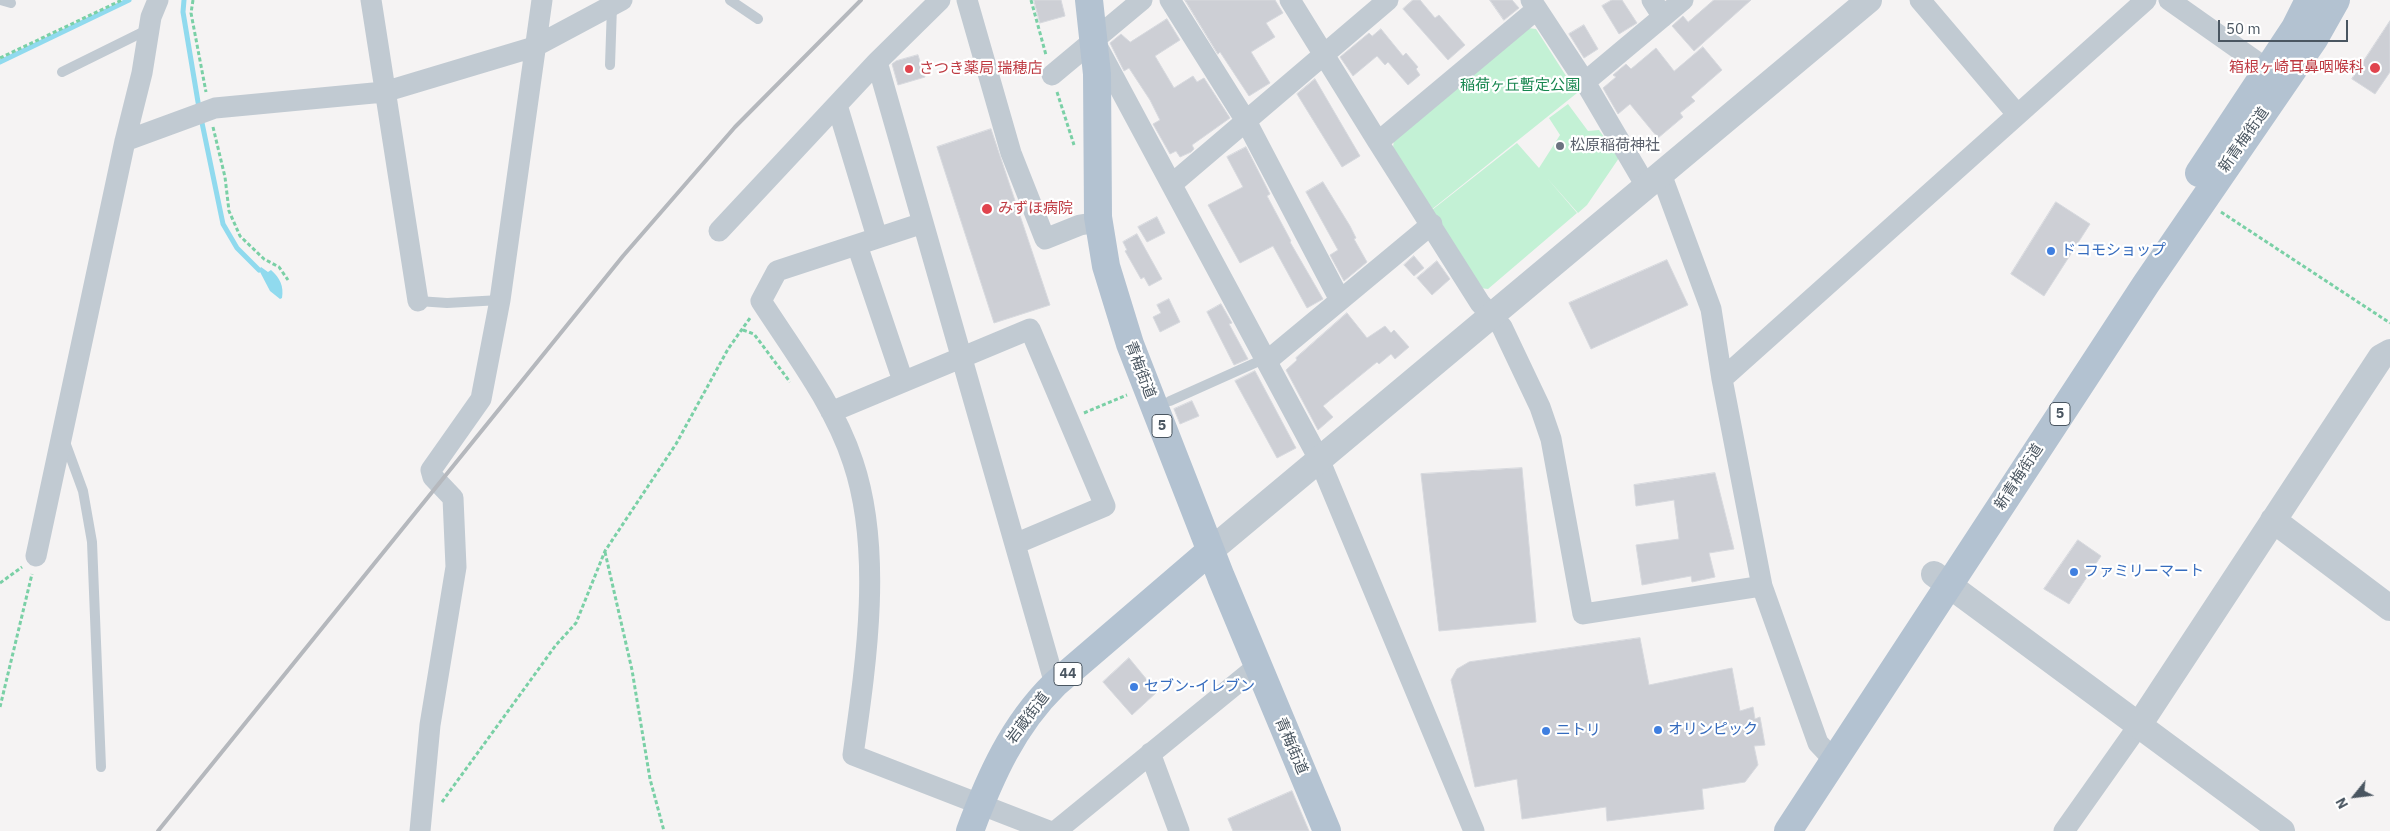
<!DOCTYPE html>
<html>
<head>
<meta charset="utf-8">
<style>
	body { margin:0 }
	#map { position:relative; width:2390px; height:831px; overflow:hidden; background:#f5f3f3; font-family:"IBM Plex Sans",sans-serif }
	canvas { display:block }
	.north { position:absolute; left:2330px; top:771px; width:50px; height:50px; -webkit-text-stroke:4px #fff; paint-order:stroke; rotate:241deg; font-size:14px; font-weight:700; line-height:20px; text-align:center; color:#4a5661 }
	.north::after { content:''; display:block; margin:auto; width:18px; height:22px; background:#4a5661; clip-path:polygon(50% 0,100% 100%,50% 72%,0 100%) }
	.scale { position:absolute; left:2218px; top:20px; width:130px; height:22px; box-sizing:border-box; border:2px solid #4a5661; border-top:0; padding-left:6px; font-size:15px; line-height:18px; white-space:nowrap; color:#4a5661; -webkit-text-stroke:4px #fff; paint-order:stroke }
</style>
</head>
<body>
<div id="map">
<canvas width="2390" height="831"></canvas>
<div class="north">N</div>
<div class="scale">50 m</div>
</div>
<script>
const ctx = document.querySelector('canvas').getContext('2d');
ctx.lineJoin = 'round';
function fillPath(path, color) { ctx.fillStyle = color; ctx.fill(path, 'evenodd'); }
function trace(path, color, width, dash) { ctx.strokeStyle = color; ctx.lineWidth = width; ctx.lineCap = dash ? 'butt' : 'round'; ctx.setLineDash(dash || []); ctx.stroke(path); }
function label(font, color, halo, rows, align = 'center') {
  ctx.font = font + ' "IBM Plex Sans","Noto Sans JP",sans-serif'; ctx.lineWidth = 4.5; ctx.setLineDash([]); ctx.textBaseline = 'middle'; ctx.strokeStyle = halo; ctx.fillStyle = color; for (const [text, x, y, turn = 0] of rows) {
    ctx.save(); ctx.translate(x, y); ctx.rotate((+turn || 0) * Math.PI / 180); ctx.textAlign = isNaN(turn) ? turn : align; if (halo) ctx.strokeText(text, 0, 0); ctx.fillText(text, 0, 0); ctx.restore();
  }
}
fillPath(new Path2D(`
	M1528 28 1536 29 1577 93 1431 210 1393 148 1394 138Z
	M1568 104 1588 131 1599 130 1619 158 1587 205 1578 213 1547 178 1577 213 1488 289 1480 288 1432 210 1517 143 1539 168 1560 135 1549 118Z`), '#c3f1d5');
fillPath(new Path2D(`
	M261 267 268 272 271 270C280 278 284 286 282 298L280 299 270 291 259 270Z`), '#90daee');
trace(new Path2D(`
	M184 0 183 12 199 108
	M0 62 129 0
	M201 118 223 224 237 248 259 270`), '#90daee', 5);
const building = new Path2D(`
	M1034 0H1061L1065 16 1040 23Z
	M1185 0H1275L1283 13 1266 23 1275 37 1251 52 1270 83 1249 96 1220 52 1218 54Z
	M1413 0H1420L1435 18 1439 15 1465 45 1448 60 1403 9Z
	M1490 0H1512L1519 8 1504 20Z
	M1612 0H1622L1637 23 1619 34 1602 6Z
	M1714 0H1751L1694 51 1672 26 1683 16 1688 22Z
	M1167 19 1180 40 1155 56 1174 88 1193 76 1197 82 1204 78 1230 118 1192 145 1194 149 1191 152 1180 157 1176 151 1170 154 1153 124 1160 120 1150 100 1129 68 1124 71 1110 43 1121 34 1130 42Z
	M2390 21V72L2375 94 2352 79Z
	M1584 25 1598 49 1584 58 1569 34Z
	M1381 29 1403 56 1406 53 1418 67 1416 69 1420 75 1408 85 1388 62 1385 65 1377 56 1353 76 1340 57 1369 33 1372 36Z
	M1703 47 1722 70 1691 97 1695 101 1680 113 1683 117 1658 138 1630 104 1618 114 1603 88 1616 77 1613 75 1626 64 1631 69 1656 48 1674 71Z
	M918 55 925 77 898 85 892 64 896 61Z
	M1315 79 1360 156 1342 167 1297 94Z
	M991 129 1050 305 994 323 937 147Z
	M1246 147 1270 194 1267 196 1291 241 1290 242 1323 299 1307 308 1273 246 1240 263 1208 205 1243 187 1227 157Z
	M1323 182 1350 226 1356 238 1354 239 1367 262 1344 281 1330 255 1338 250 1306 192Z
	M2056 202 2090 224 2044 296 2011 274Z
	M1157 217 1165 233 1147 242 1138 227Z
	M1137 234 1162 279 1149 286 1144 277 1141 279 1125 251 1127 250 1123 242Z
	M1414 256 1424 268 1414 276 1404 265Z
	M1667 260 1688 305 1591 349 1569 303Z
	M1437 261 1450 279 1432 295 1417 278Z
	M1169 299 1180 322 1160 332 1153 317 1161 313 1157 305Z
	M1221 304 1232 323 1229 324 1248 359 1234 365 1207 312Z
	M1347 313 1367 338 1385 326 1391 333 1394 330 1409 347 1395 359 1391 354 1379 364 1377 362 1323 406 1333 417 1318 430 1286 370 1297 360 1296 358Z
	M1255 371 1296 448 1277 458 1235 381Z
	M1192 401 1199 416 1180 424 1174 409Z
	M1522 468 1536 622 1439 631 1421 474Z
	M1715 473 1734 549 1709 553 1715 577 1692 582 1691 576 1642 585 1636 545 1679 539 1674 500 1636 506 1634 485Z
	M2078 540 2101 556 2069 604 2044 589Z
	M1640 638 1649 685 1732 668 1740 711 1753 707 1755 719 1760 717 1765 745 1754 746 1758 765 1745 782 1702 789 1704 809 1607 821 1606 807 1522 819 1517 779 1475 787 1451 680 1457 669 1469 662Z
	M1129 658 1157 692 1132 715 1103 682Z
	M1292 791 1309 831H1233L1228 819Z`);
fillPath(building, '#cdcfd5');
trace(building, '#d7d9de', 1);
trace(new Path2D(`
	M193 0 191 13 206 92
	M1031 0 1046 55
	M0 58 122 0
	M1057 92 1074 145
	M213 127 225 177 229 211 240 236 264 259 279 267 288 280
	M2221 212 2390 323
	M743 330 754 334 790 382
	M1084 413 1127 395
	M605 552 632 670 650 779 664 831
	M0 583 22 567
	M0 707 32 574
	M442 802 556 645 576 623 605 551 676 444 728 349 750 318`), '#7ad0a6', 3, [4, 2.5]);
trace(new Path2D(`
	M1 0 11 3
	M730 0 758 19
	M610 65 612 6
	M62 72 149 29
	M418 301 447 303 500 300
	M1170 401 1266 358
	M65 442 83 491 92 542 101 767`), '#c1cad2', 10);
trace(new Path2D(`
	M371 0 418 301
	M967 0 1011 153 1045 239 1080 225 1099 222
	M1170 0 1246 121 1340 300
	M1290 0 1378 142 1537 9
	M1531 0 1585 82 1646 186
	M1652 0 1663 17
	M1920 0 2017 114
	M2169 0 2267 69
	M1097 46 1319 459 1474 831
	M877 62 1055 684
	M1052 75 1142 0
	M1585 82 1683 0
	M837 105 877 237
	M125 141 215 108 384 92 534 47 622 0
	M1378 142 1480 303 1502 327 1540 407 1551 439 1583 614 1762 586
	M1661 174 1711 309 1722 379 1762 586 1818 743 1834 760
	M1172 184 1388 0
	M923 223 777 271 761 301C794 352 834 404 853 462 883 551 866 664 853 755L1049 831
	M719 231 877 62 940 0
	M857 245 903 381
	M1267 361 1432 224
	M1722 379 2146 0
	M831 412 1030 329 1105 506 1015 544
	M36 556 125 141 142 73 151 17 158 0
	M1150 753 1179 831
	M420 831 430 725 456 567 453 498 433 477 431 470 481 399 500 300 542 0
	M1056 831 1258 666
	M2064 831 2139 725`), '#c1cad2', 21);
trace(new Path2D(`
	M2273 520 2390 608
	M1210 551 1869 0
	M1934 574 2282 831
	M2139 725 2381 357 2390 352`), '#c1cad2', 26);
trace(new Path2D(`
	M1089 0 1097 74 1098 217 1106 266 1130 344 1221 577 1327 831
	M2199 173 2295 28 2309 0
	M970 831C990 777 1013 725 1055 684L1210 551
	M1788 831 2146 284 2314 39 2336 0`), '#b3c2d1', 28);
trace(new Path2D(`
	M158 831 623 256 735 127 861 0`), '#b5b8bd', 4);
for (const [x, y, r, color] of [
	[2375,68,6,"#e0444e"],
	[909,69,5,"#e0444e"],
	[1560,146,5,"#6b7280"],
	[987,209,6,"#e0444e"],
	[2051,251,5,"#3f7fe0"],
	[2074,572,5,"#3f7fe0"],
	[1134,687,5,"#3f7fe0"],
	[1658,730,5,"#3f7fe0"],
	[1546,731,5,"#3f7fe0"]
]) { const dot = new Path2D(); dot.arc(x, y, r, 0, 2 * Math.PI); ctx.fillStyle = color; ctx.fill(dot); trace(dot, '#fff', 2); }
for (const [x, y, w] of [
	[2060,414,20],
	[1162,426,20],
	[1068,674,28]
]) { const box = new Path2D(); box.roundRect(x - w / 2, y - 11.5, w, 23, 4); ctx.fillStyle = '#fff'; ctx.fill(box); trace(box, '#4a5661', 1); }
label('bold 14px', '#4a5661', null, [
	["5",2060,414],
	["5",1162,426],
	["44",1068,674]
]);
label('15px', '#be3a42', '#fff', [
	["箱根ヶ崎耳鼻咽喉科",2364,68,"right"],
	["さつき薬局 瑞穂店",919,69],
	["みずほ病院",998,209]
], 'left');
label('15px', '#17864f', '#fff', [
	["稲荷ヶ丘暫定公園",1520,86]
]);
label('15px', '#4a5661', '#fff', [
	["新青梅街道",2244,140,-55],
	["青梅街道",1140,370,69],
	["新青梅街道",2019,477,-57],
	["岩蔵街道",1028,718,-53],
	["青梅街道",1291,746,67]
]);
label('15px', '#5b616d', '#fff', [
	["松原稲荷神社",1570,146]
], 'left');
label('15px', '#366cbe', '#fff', [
	["ドコモショップ",2061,251],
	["ファミリーマート",2084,572],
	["セブン-イレブン",1144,687],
	["オリンピック",1668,730],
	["ニトリ",1556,731]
], 'left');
</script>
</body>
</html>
